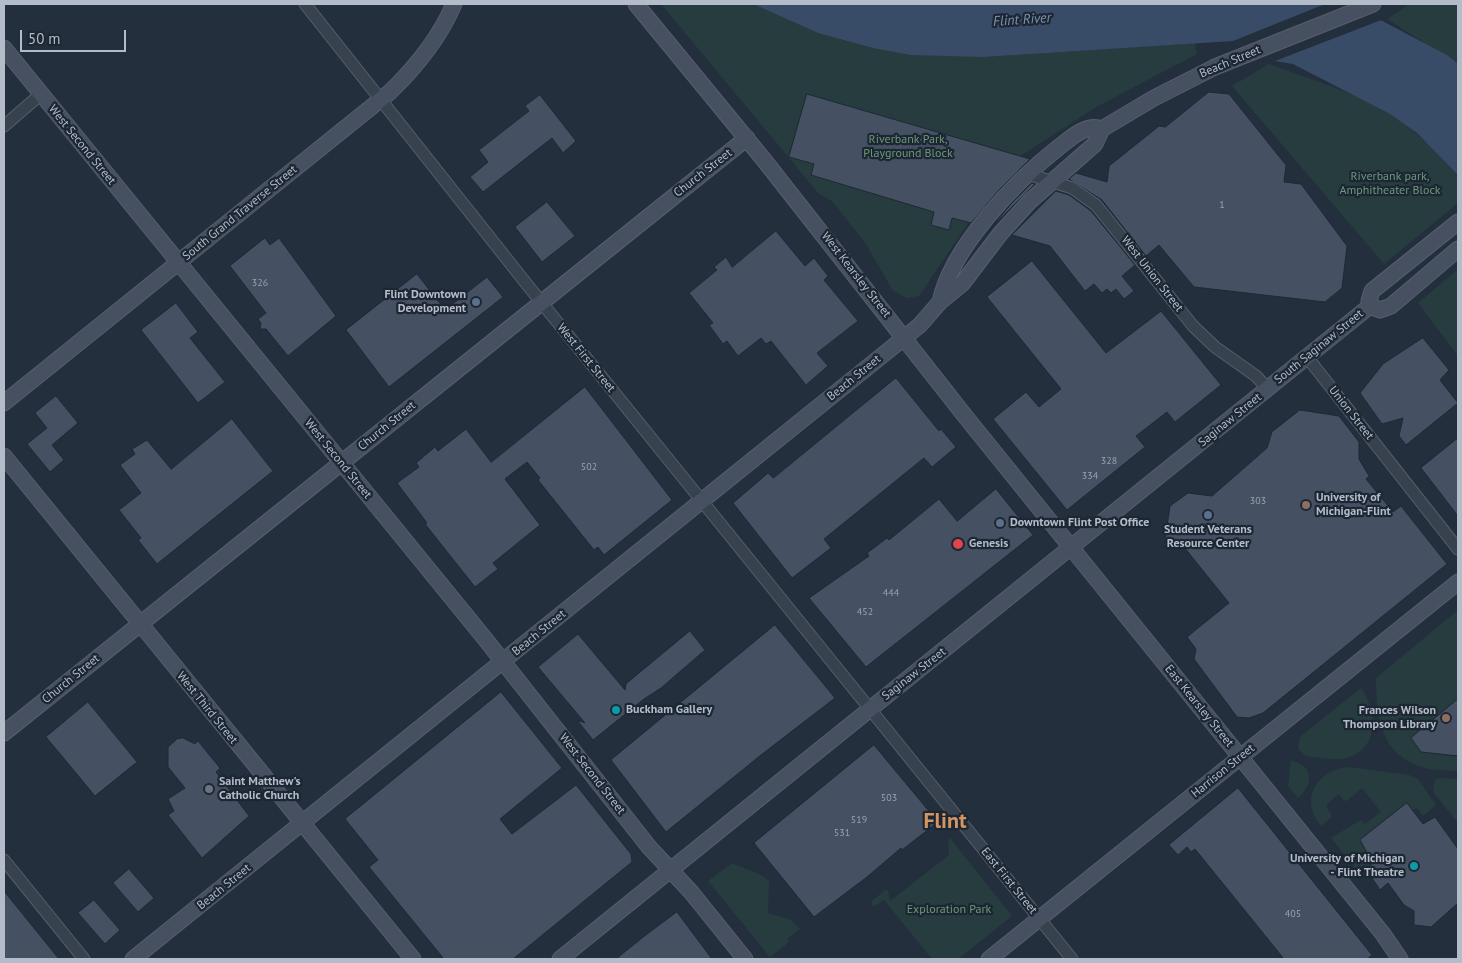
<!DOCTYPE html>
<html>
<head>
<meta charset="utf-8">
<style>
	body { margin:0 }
	#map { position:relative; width:1462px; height:963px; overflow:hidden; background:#242f3e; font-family:"PT Sans",sans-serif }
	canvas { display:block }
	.frame { position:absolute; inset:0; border:5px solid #b4bcc9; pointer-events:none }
	.scale { position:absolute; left:20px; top:30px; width:106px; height:22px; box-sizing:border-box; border:2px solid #b4bcc9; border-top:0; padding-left:6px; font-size:15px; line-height:18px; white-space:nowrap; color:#b4bcc9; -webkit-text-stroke:4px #1d2633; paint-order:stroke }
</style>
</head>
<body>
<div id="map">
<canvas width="1462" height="963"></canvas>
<div class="frame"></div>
<div class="scale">50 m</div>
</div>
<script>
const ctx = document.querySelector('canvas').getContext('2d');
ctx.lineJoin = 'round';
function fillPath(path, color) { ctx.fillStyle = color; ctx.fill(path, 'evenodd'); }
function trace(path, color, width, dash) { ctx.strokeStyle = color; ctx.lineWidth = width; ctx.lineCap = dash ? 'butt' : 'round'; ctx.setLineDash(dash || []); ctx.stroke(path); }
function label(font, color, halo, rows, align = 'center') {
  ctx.font = font + ' "PT Sans",sans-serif'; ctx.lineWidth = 4.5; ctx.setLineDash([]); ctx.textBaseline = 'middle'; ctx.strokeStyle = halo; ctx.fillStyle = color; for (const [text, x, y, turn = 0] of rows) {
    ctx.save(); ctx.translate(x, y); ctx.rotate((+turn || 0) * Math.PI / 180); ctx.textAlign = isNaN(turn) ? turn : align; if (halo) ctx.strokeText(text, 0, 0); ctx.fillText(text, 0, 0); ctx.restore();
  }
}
fillPath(new Path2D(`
	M661 4H753L818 33 873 48 984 57 1195 43 1197 54 1098 106 1008 164 919 296 907 298 893 291 866 244 832 201 819 194Z
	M1409 4H1458V64L1387 19Z
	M1269 64C1309 79 1353 91 1390 114 1415 130 1438 152 1458 175V203L1384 264 1232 86Z
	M1458 269V356L1418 303Z
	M1458 610V699L1411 738 1421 752 1458 757V771C1445 770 1429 771 1416 765 1382 752 1377 718 1376 685V678Z
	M1361 688C1376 708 1380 744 1352 756 1338 762 1321 758 1306 756L1299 750 1298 745 1301 736Z
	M1291 761C1314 765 1314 785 1298 798L1288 786Z
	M1348 767 1409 775 1418 779 1436 805 1423 816 1417 808 1413 810 1407 804 1360 840 1373 863 1360 874 1331 838 1361 820 1365 824 1381 812 1362 788 1347 801 1343 800 1339 794 1326 805 1332 817 1321 826C1299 799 1316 771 1348 767Z
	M1443 778 1458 779V823L1434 793 1433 785 1436 779Z
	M950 838 1012 916 958 959H932L884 900 875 906 872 905V901L885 890H888L890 901 949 855 948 840Z
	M732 863 763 876 769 881 768 913 791 920 800 929 787 939 789 942 770 957 708 881Z`), '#263c3f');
fillPath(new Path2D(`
	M753 4H1350L1447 55 1458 64V175L1417 133 1390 114 1293 64 1275 61 1233 41 984 57 911 55 873 48 818 33Z`), '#394c67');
fillPath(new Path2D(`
	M1325 4H1355L1384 19 1275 61 1233 41Z`), '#242f3e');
const building = new Path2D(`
	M1209 92 1229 94 1286 165 1284 182 1301 184 1347 246 1342 288 1325 302 1194 287 1159 245 1146 256 1102 200 1069 179 1076 173 1107 182 1109 166 1159 126 1165 127Z
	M807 94 1030 159 999 190 971 223 952 218 949 230 931 225 934 212 811 175 814 164 789 157Z
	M540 95 576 141 563 153 552 138 483 192 470 177 488 162 479 150 529 111 525 106Z
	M1032 183 1035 184 990 229 1012 203Z
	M1056 191 1069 195 1091 211 1135 265 1122 276 1134 291 1124 299 1116 289 1111 293 1107 289 1102 293 1094 284 1085 291 1050 246 1012 235Z
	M547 202 575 236 542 262 515 227Z
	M776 231 805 266 814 258 828 276 824 280 858 321 817 353 828 366 806 385 771 341 766 344 761 338 738 356 727 341 723 344 709 325 713 323 689 293 717 270 714 267 726 257 732 267Z
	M265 238 270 245 279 238 336 316 288 356 266 329H260L261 323 258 319 266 313 230 266Z
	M1032 261 1106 353 1161 311 1221 385 1175 422 1167 412 1136 436 1145 447 1067 510 993 419 1026 392 1039 407 1061 389 987 297Z
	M417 274 445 310 487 277 503 297 389 387 346 330Z
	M176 303 198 332 190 338 225 382 198 403 141 330Z
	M1423 338 1449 370 1440 380 1458 403 1406 445 1399 436 1403 418 1382 424 1360 393 1383 364Z
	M896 378 939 431 941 429 956 447 932 467 924 458 824 539 831 548 792 578 733 503 768 473 773 478Z
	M585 387 672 500 604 555 598 547 594 550 538 480 540 478 527 462 505 479 540 525 493 563 498 569 475 587 425 524 427 523 397 483 419 467 416 463 435 447 438 451 466 429 491 462Z
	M56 396 78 423 52 445 64 460 50 472 27 444 47 428 35 413Z
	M1300 410 1339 416 1359 442V459L1369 476 1366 479 1393 512 1401 506 1447 564 1263 713 1249 718 1237 717 1194 659 1196 649 1187 637 1229 603 1184 547 1164 546 1170 506 1188 493 1212 496 1267 448 1272 432Z
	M232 419 273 471 157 564 138 540 141 538 119 510 141 493 120 465 135 454 132 449 147 440 171 469Z
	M1458 438V516L1421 468Z
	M996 489 1033 535 866 667 809 598 869 556 867 553 887 538 889 540 939 499 957 521Z
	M775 625 835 698 761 755 666 832 611 760Z
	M690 631 705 650 661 688 644 699 593 740 577 720 585 723 538 667 578 634 625 690 626 684Z
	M501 692 562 768 500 819 512 834 576 785 631 854 632 862 513 959H444L369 867 378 860 345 819Z
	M1458 699V756L1421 752 1411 738Z
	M88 702 137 762 95 796 46 737Z
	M183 738 195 744 198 741 220 768 216 772 249 816 202 858 168 815 174 811 168 799 185 788 168 767V747L177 739Z
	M874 745 938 822 902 850 901 848 867 877 814 917 754 843Z
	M1238 788 1372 955 1367 959H1284L1195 849 1191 852 1187 847 1178 855 1169 845Z
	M1407 803 1423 824 1435 817 1458 849V903L1431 927 1414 925V911L1404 905 1388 883 1380 890 1366 869 1373 863 1360 840Z
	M129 869 154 898 138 912 113 883Z
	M4 891 59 959H4Z
	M94 900 120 930 105 944 78 913Z
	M677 912 712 959H616L642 938Z`);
fillPath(building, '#455162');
trace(building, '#1f2835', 1);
const street = new Path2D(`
	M305 4 525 282 1072 959
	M4 126 41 94
	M1028 174 1072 188 1096 205 1193 326 1215 347 1256 376 1268 389
	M1307 357 1458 549
	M4 860 84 959`);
const secondary = new Path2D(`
	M636 4 764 160 965 416 1383 934 1400 959
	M4 48 486 640 649 847 691 892 745 959
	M1458 222 1372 291 1369 301 1370 306 1380 310 1391 306 1458 249
	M940 302C952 246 1016 181 1059 147 1071 138 1086 123 1102 129
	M4 403 390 92C417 66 439 39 454 4
	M4 456 413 959
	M4 733 747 138
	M133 959 920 325 940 302 962 284 1000 234 1030 201 1095 144 1102 129 1154 98 1215 67 1373 4
	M560 959 1370 306
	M989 959 1458 582`);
trace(street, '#565f6c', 13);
trace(secondary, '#565f6c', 17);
trace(street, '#38414e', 11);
trace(secondary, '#465061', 15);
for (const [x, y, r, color] of [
	[476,302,5,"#5c6f8a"],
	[1306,505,5,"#8d6e63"],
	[1208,515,5,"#5c6f8a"],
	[1000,523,5,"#5c6f8a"],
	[958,544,6,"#e0444e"],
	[616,710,5,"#0f9aa8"],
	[1446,718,5,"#8d6e63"],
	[209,789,5,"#6b7280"],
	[1414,866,5,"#0f9aa8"]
]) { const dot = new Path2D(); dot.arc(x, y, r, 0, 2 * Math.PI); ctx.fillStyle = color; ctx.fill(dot); trace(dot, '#1d2633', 2); }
label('10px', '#98a1af', null, [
	["1",1222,205],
	["326",260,283],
	["328",1109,461],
	["502",589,467],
	["334",1090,476],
	["303",1258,501],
	["444",891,593],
	["452",865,612],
	["503",889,798],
	["519",859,820],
	["531",842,833],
	["405",1293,914]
]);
label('12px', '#b4bcc9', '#1d2633', [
	["Beach Street",1230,62,-23],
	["West Second Street",82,145,51],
	["Church Street",703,173,-38],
	["South Grand Traverse Street",240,213,-39],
	["West Union Street",1152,274,52],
	["West Kearsley Street",856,275,52],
	["South Saginaw Street",1319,347,-39],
	["West First Street",586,358,51],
	["Beach Street",854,378,-39],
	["Union Street",1351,413,52],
	["Saginaw Street",1230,420,-39],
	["Church Street",387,426,-39],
	["West Second Street",338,459,51],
	["Beach Street",539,633,-39],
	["Saginaw Street",914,674,-38],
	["Church Street",71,679,-39],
	["East Kearsley Street",1199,706,51],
	["West Third Street",207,708,51],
	["Harrison Street",1223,771,-39],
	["West Second Street",592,774,52],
	["East First Street",1009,881,51],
	["Beach Street",224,887,-39]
]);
label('12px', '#6b9a76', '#1d2633', [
	["Riverbank Park,",908,140],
	["Playground Block",908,154],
	["Riverbank park,",1390,177],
	["Amphitheater Block",1390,191],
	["Exploration Park",949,910]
]);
label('bold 12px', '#b4bcc9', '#1d2633', [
	["Flint Downtown",466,295,"right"],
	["Development",466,309,"right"],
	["University of",1316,498],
	["Michigan-Flint",1316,512],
	["Downtown Flint Post Office",1010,523],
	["Student Veterans",1208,530,"center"],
	["Resource Center",1208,544,"center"],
	["Genesis",969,544],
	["Buckham Gallery",626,710],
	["Frances Wilson",1436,711,"right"],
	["Thompson Library",1436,725,"right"],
	["Saint Matthew's",219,782],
	["Catholic Church",219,796],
	["University of Michigan",1404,859,"right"],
	["- Flint Theatre",1404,873,"right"]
], 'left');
label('italic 14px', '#7c92b1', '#1d2633', [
	["Flint River",1022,20,-4]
]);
label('bold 22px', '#d59563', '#1d2633', [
	["Flint",945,822]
]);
</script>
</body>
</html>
